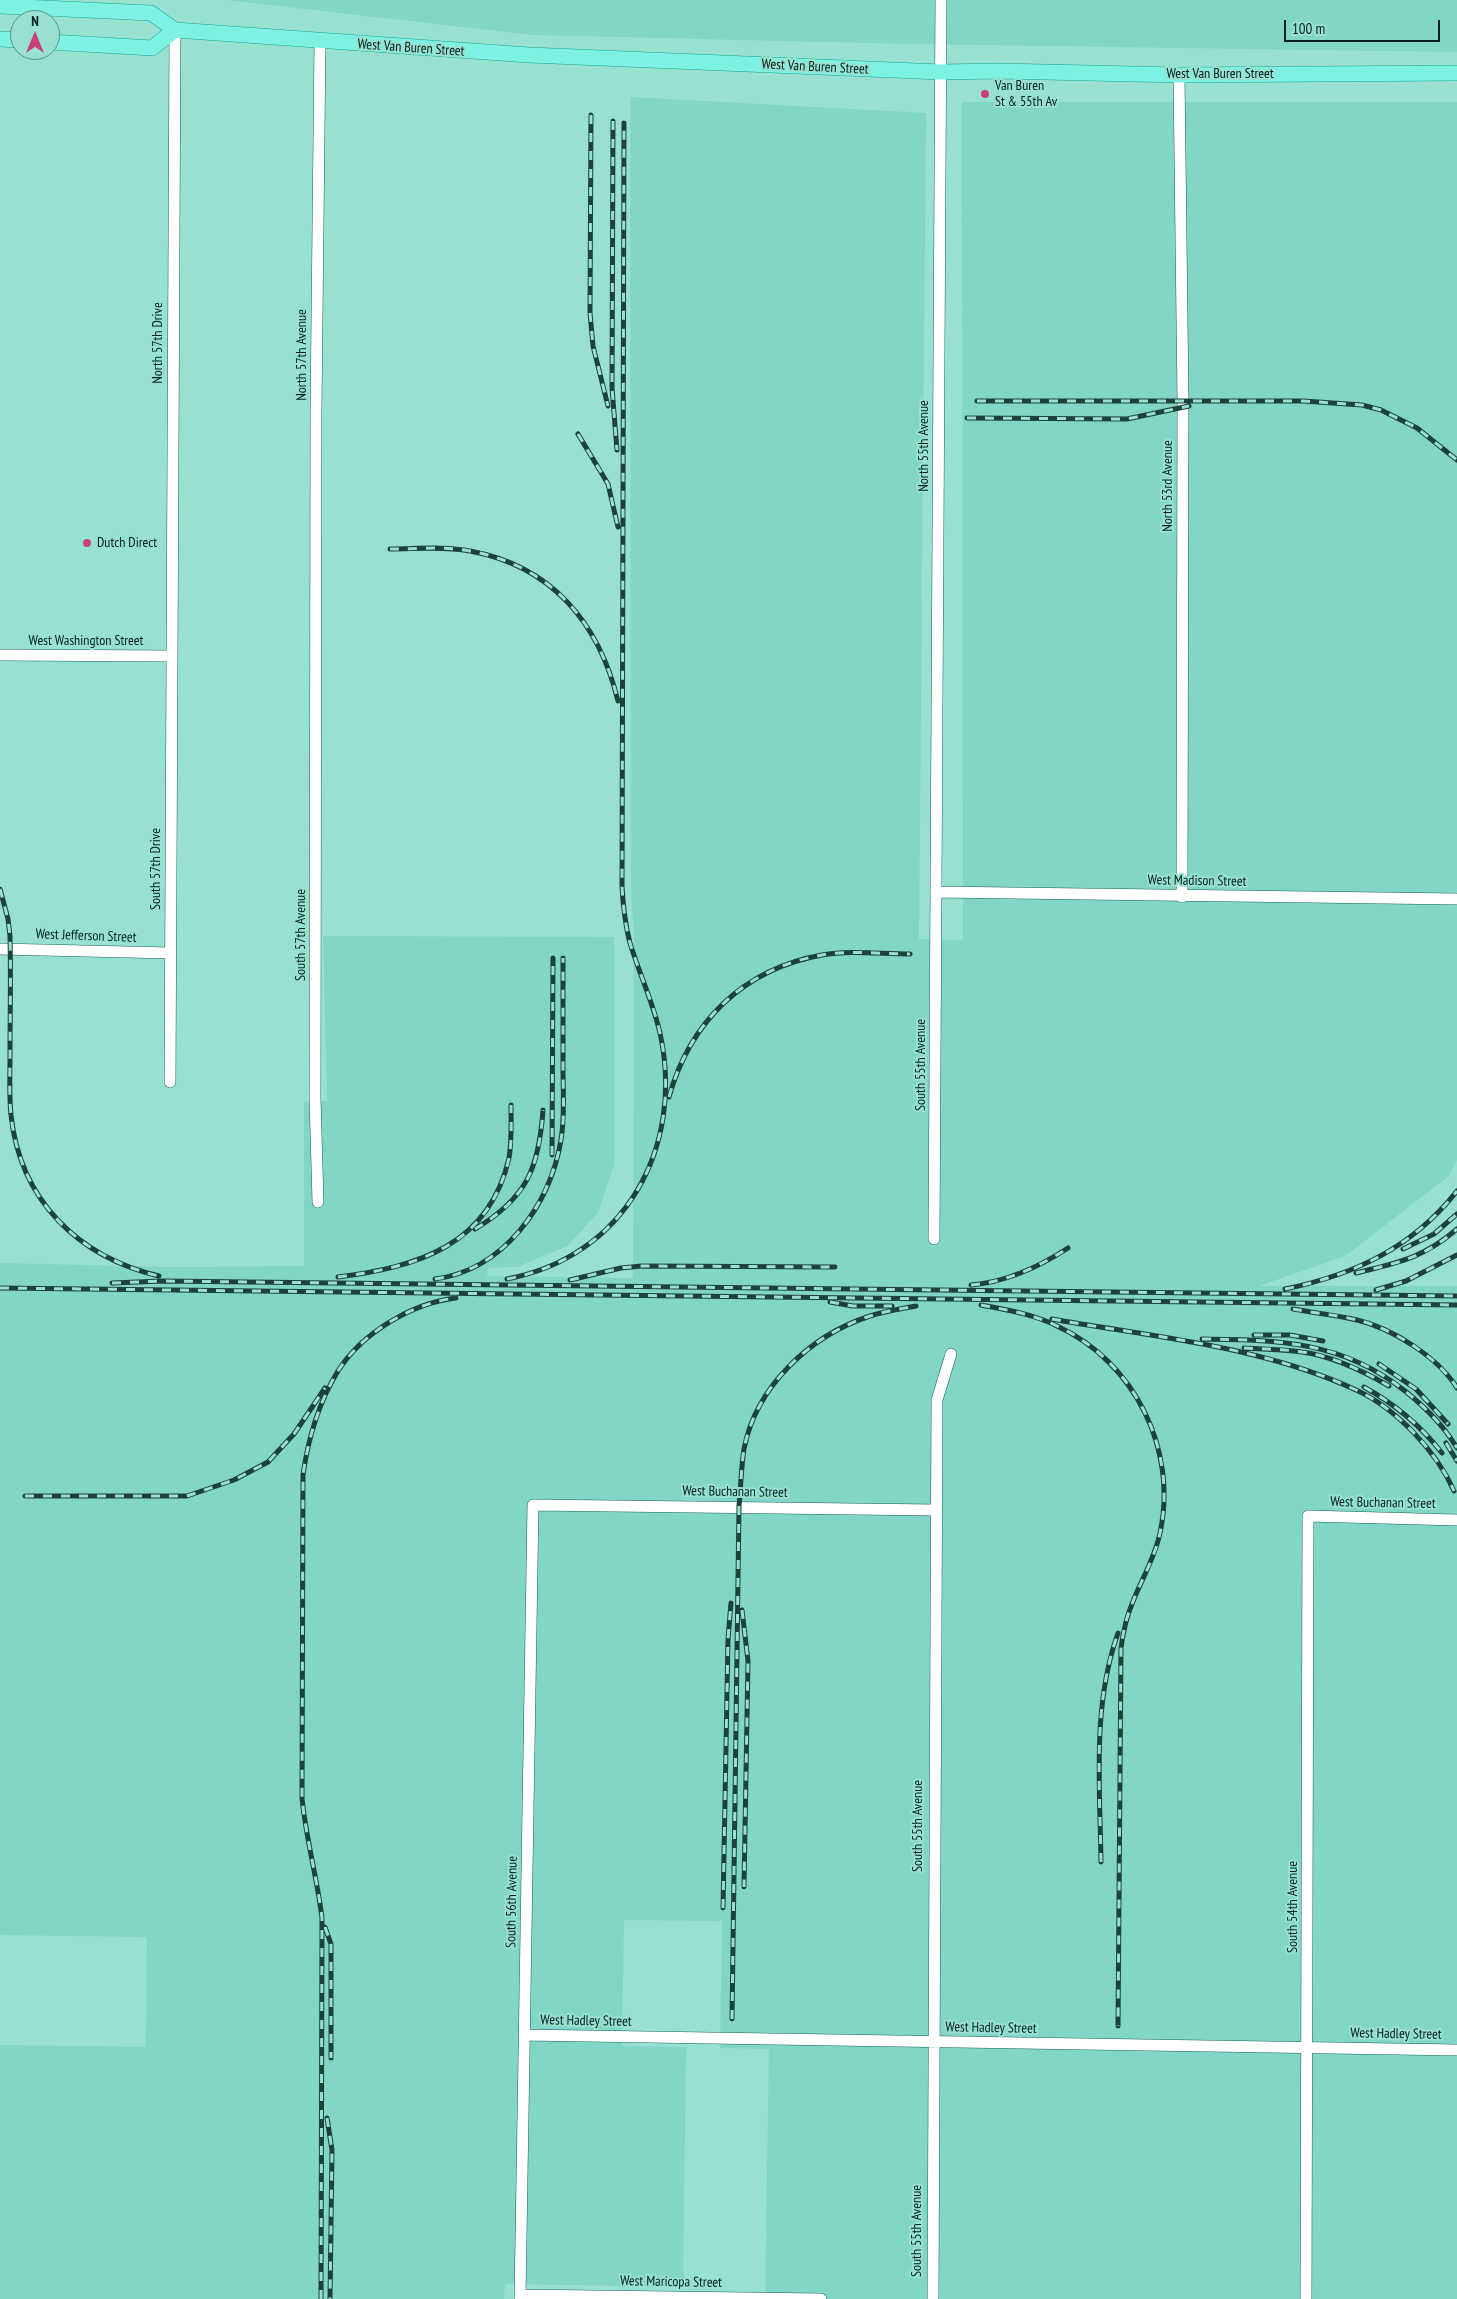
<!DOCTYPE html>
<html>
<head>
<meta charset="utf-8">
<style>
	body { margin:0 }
	#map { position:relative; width:1457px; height:2299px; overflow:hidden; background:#98e1d1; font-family:"PT Sans Narrow",sans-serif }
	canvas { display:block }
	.north { position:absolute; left:10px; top:10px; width:50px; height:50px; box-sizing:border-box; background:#98e1d1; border:1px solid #5c9488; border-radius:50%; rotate:0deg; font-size:14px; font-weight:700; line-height:20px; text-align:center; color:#01201b }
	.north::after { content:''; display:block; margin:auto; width:18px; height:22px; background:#c94078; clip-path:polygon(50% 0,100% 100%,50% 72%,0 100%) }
	.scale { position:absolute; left:1284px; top:20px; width:156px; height:22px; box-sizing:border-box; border:2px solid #01201b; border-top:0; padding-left:6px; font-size:15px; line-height:18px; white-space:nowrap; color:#01201b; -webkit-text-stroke:4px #98e1d1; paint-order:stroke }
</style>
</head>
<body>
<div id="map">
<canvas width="1457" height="2299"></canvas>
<div class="north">N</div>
<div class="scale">100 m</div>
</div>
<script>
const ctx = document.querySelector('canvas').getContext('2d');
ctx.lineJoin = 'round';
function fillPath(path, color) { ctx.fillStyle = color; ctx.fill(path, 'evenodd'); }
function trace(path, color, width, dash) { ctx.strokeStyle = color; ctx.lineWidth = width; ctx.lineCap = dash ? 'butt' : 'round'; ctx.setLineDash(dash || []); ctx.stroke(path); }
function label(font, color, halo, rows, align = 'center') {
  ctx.font = font + ' "PT Sans Narrow",sans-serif'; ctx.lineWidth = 4; ctx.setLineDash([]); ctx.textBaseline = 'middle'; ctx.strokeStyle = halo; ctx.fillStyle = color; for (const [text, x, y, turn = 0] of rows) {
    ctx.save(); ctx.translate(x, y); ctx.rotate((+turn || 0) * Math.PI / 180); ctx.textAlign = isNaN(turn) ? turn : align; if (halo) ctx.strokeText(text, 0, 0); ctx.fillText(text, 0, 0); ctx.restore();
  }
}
fillPath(new Path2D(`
	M226 0H1457V52L910 44 533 35Z
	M630 97 926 113 919 939 963 940 962 102H1457V1160L1449 1176 1345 1256 1259 1286H1457V2299H683H765L769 2049 720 2048 722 1921 624 1920 622 2046 686 2047 683 2287 505 2284 504 2299H0V2045L146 2047 147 1937 0 1935V1263L170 1267 304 1266V1101H327L323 936 614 937V1165L598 1213 567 1246 517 1267 488 1268 487 1276 633 1278 634 934 631 895Z`), '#82d6c5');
const minor = new Path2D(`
	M1179 75 1183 401 1182 897
	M0 655 171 656
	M937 892 1457 899
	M0 949 170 953
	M170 1082 175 30
	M318 1202 315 1098 316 410 320 42
	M934 1239 941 0
	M524 2035 1457 2050
	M520 2295 821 2299
	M520 2299 533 1505 935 1510
	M933 2299 937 1400 951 1354
	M1306 2299 1308 1516 1457 1520`);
const major = new Path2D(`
	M0 6 151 13 175 30 529 55 941 72 999 71 1179 75 1457 73
	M0 39 20 40
	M50 42 152 48 175 30`);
trace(minor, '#126357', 12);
trace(major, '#19a38f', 16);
trace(minor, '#fff', 11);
trace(major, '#7df2e2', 15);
const rail = new Path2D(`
	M591 115 590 313 593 346 608 406
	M613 121 612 388 617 450
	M977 401H1303L1362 405 1381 410 1417 428 1457 460
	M967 418 1127 419 1189 406
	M578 434 608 484 618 527
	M390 549C416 549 444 546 470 551 552 566 599 623 618 701
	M0 889 8 919 10 936C11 976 10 1017 10 1058 10 1076 9 1096 11 1115 20 1200 78 1257 159 1276
	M669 1097C690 1022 743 969 822 955 850 950 881 954 910 954
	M552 1155 553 958
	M475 1229C527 1198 539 1168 543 1110
	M1403 1249 1434 1234 1457 1214
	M1356 1273C1397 1263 1424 1258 1457 1229
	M338 1277C417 1267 489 1246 509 1158 512 1141 511 1123 511 1105
	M435 1279C504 1270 550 1205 561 1140 565 1116 563 1092 563 1068 563 1031 563 995 563 958
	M507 1279C625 1257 685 1147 660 1033 653 1002 639 973 630 943 625 924 623 905 622 886L624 123
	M570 1280 621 1268 642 1266 835 1267
	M112 1283 163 1281 1457 1296
	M971 1285C1006 1282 1039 1267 1068 1248
	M0 1288 1457 1305
	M1285 1289C1354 1275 1412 1248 1457 1191
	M1376 1290 1406 1281 1457 1255
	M830 1302 853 1306H892
	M981 1305C1007 1310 1033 1314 1057 1326 1135 1362 1178 1450 1160 1533 1155 1558 1141 1580 1132 1604 1126 1618 1123 1633 1121 1648L1118 2026
	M1293 1309C1314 1313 1337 1315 1357 1320 1392 1328 1439 1358 1457 1388
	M1052 1319C1153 1337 1262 1346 1356 1390 1396 1408 1437 1452 1454 1491
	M1254 1335H1290L1323 1341
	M1202 1339C1280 1340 1342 1341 1405 1391 1425 1407 1444 1426 1457 1448
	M1244 1348C1263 1349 1283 1349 1302 1352 1333 1356 1363 1371 1389 1386
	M1379 1364 1416 1389 1448 1424
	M1364 1387C1395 1404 1420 1425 1442 1453
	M1446 1443 1457 1461
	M25 1496H187L234 1480 268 1462 294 1434 325 1388
	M742 1610 748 1661 744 1887
	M1101 1862C1100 1785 1092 1706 1118 1633
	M723 1908 728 1639 731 1603
	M325 1927 331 1944V2058
	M732 2019 739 1506C741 1487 741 1468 744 1449 756 1386 811 1335 870 1316 885 1311 901 1309 916 1306
	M327 2118 332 2150 330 2299
	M321 2299 322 1918C317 1877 306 1839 302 1798L303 1475C308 1439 319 1402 338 1371 362 1333 412 1303 456 1298`);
trace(rail, '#1c423b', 5);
trace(rail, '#98e1d1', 3, [9]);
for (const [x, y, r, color] of [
	[985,94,5,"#c94078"],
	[87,543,5,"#c94078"]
]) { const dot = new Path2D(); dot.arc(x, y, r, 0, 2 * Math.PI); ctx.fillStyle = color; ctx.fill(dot); trace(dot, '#98e1d1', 2); }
label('14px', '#01201b', '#98e1d1', [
	["West Van Buren Street",411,48,4],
	["West Van Buren Street",815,67,3],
	["West Van Buren Street",1220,74],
	["North 57th Drive",158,343,-90],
	["North 57th Avenue",302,355,-90],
	["North 55th Avenue",924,446,-90],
	["North 53rd Avenue",1168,486,-90],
	["West Washington Street",86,641],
	["South 57th Drive",156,869,-90],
	["West Madison Street",1197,881,1],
	["South 57th Avenue",301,935,-90],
	["West Jefferson Street",86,936,2],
	["South 55th Avenue",921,1065,-90],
	["West Buchanan Street",735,1492,1],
	["West Buchanan Street",1383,1503,1],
	["South 55th Avenue",918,1826,-90],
	["South 56th Avenue",512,1902,-89],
	["South 54th Avenue",1293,1907,-90],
	["West Hadley Street",586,2021,1],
	["West Hadley Street",991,2028,1],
	["West Hadley Street",1396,2034,1],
	["South 55th Avenue",917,2231,-90],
	["West Maricopa Street",671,2282,1]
]);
label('14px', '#01201b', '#98e1d1', [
	["Van Buren",995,86],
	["St & 55th Av",995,102],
	["Dutch Direct",97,543]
], 'left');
</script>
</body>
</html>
